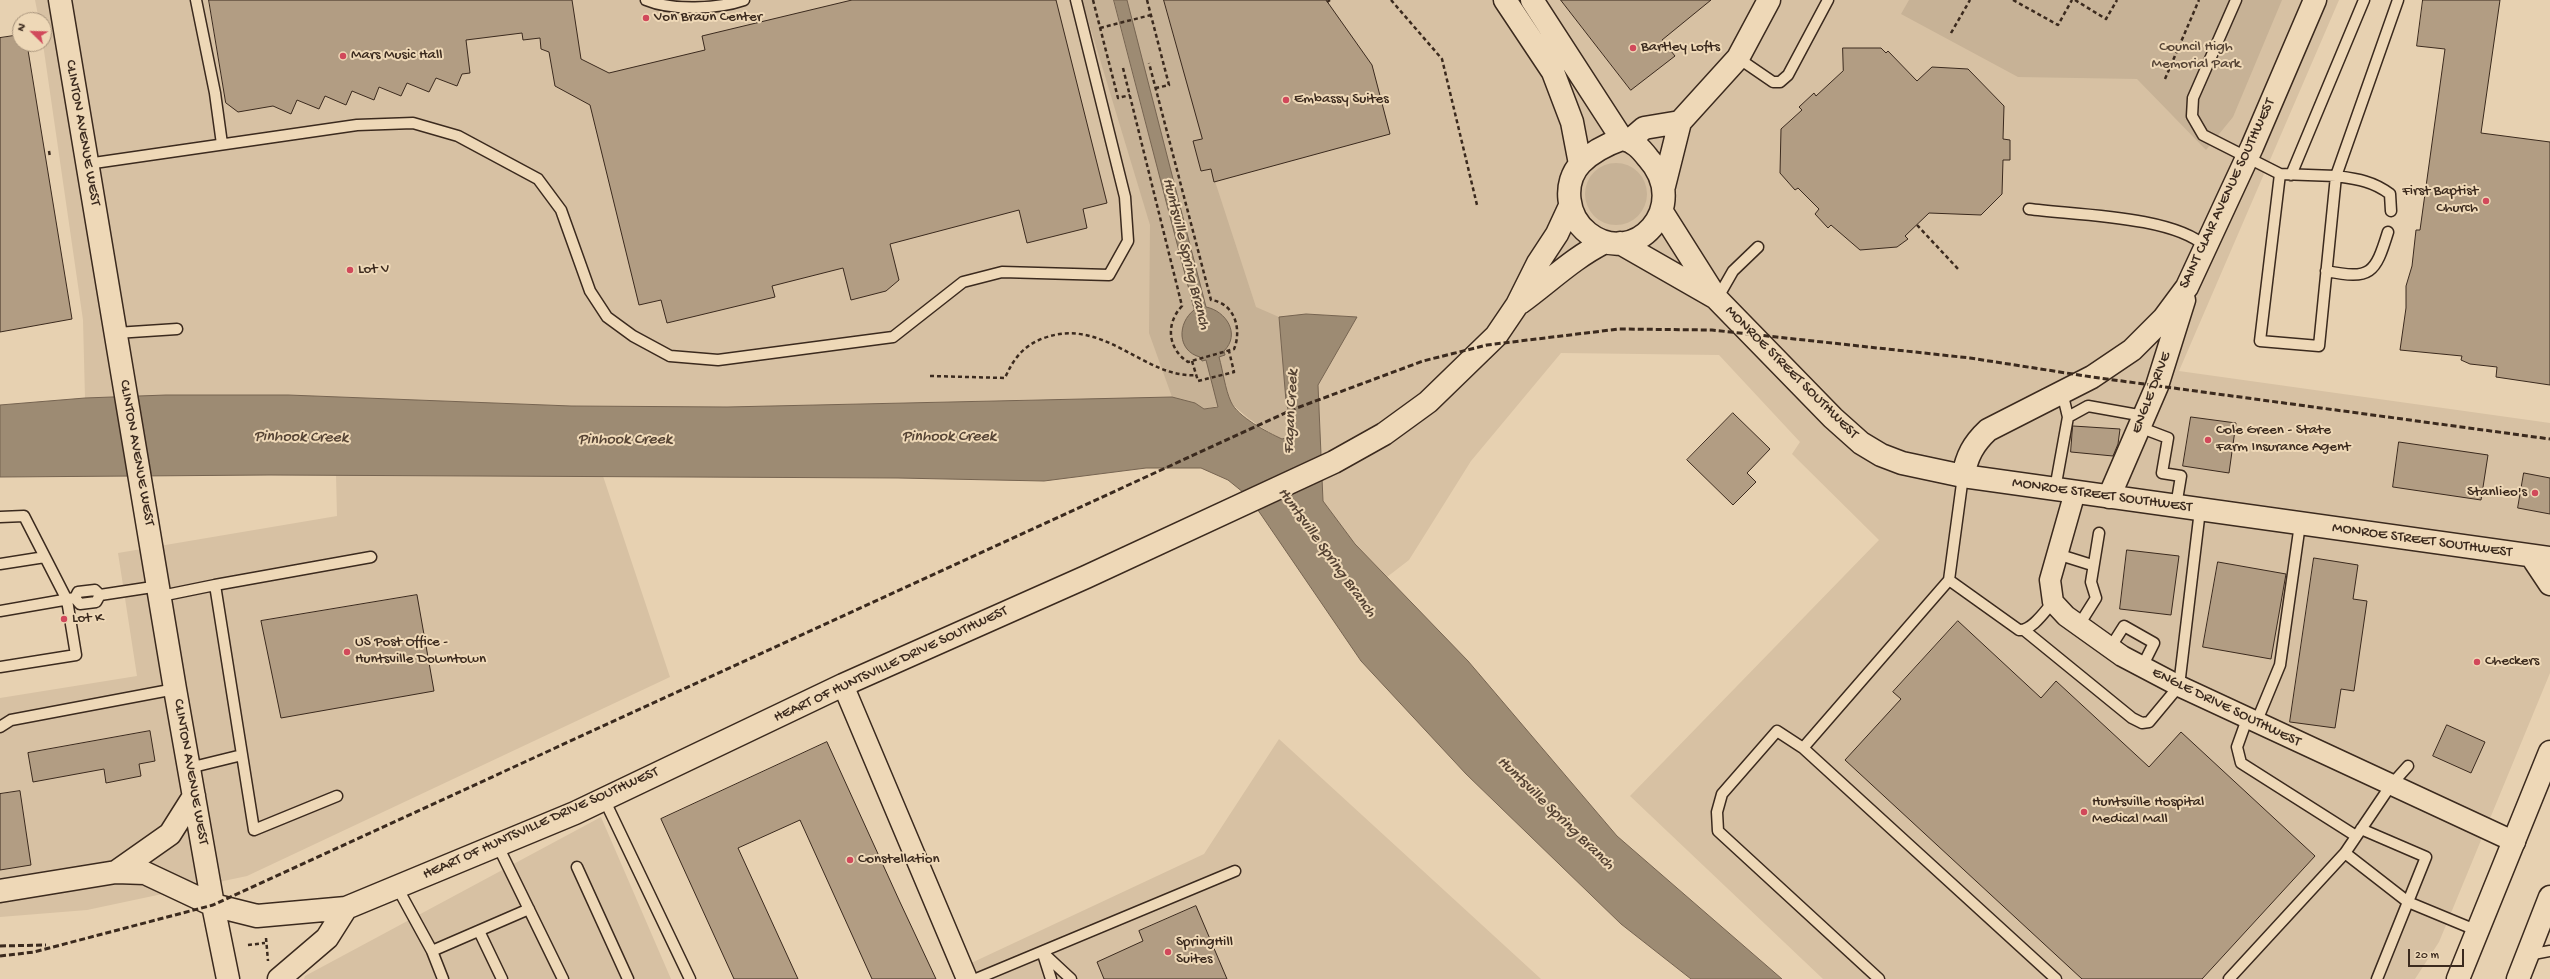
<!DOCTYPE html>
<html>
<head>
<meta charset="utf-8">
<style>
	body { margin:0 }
	#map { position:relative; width:2550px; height:979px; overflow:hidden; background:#e7d1b1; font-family:"Gochi Hand",sans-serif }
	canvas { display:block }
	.north { position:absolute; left:12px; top:12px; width:40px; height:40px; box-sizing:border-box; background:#eed8b7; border:1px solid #a6927a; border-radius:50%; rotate:293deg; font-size:11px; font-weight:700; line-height:16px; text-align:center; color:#3b2a1e }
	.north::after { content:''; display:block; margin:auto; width:14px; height:18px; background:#d1495b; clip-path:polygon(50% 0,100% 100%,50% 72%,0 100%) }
	.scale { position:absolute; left:2408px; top:949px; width:56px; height:18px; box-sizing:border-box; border:2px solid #3b2a1e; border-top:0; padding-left:5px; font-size:12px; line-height:14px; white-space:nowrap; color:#3b2a1e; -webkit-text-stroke:3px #eed8b7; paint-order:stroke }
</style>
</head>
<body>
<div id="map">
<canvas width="2550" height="979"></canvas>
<div class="north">N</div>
<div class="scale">20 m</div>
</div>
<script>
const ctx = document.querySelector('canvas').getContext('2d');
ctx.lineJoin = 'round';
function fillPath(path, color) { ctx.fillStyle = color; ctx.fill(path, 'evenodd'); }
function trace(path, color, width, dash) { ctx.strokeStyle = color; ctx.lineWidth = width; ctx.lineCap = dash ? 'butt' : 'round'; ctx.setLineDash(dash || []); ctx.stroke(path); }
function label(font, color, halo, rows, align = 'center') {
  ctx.font = font + ' "Gochi Hand",sans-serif'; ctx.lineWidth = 4; ctx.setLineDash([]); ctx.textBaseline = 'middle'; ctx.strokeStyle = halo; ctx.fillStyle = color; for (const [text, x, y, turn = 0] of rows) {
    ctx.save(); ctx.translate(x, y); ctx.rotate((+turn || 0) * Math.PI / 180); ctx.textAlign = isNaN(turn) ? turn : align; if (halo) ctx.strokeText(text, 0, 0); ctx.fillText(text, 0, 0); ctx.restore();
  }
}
fillPath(new Path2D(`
	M35 0H2339L2179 371 2550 423V673L2439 942 2415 979H1823L1630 796 1879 540 1792 454 1800 442 1719 355 1561 353 1471 461 1409 560 1387 577 1355 544 1323 501 1318 385 1357 317 1306 314 1286 401 1250 421 1231 403 1204 409 1195 403 1053 399 727 407 571 406 288 395 85 398 83 320 43 44 44 20H39Z
	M336 475 603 476 670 677 247 876 87 910 0 917V698L137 676 118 553 337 516Z
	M1279 739 1541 979H955L952 972 1204 854Z
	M601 817 671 979H304L305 976Z`), '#d7c1a3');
fillPath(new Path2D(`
	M1082 0H1164L1202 139 1193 142 1201 171 1211 169 1256 307 1279 317 1286 401 1292 427 1290 437 1282 439C1262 429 1247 418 1231 403L1204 409 1195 403 1172 397 1149 333 1150 225Z
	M1909 0H2282L2233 117 2206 150 2137 79 2018 77 1901 14Z
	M1585 194a31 31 0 1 1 62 0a31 31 0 1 1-62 0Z`), '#c7b296');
const water = new Path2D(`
	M1114 0H1127L1206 307C1226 311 1241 334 1224 351L1225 355 1219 357C1223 371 1225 389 1231 402 1238 417 1267 432 1282 439L1290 437 1292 427 1286 401 1279 317 1306 314 1357 317 1318 385 1323 501 1355 544 1468 661 1617 836 1782 979H1691L1621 924 1466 774 1361 661 1249 497 1228 480 1201 468H1146L1044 481 898 478 270 475 0 477V405L85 398 166 395H288L571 406 727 407 1172 397 1195 403 1204 409 1218 407 1206 360 1202 361 1200 357C1177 351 1177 323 1194 310Z`);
fillPath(water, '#9d8b73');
trace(water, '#766451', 1);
const building = new Path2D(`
	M209 0H572L581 59 609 73 705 50 702 36 852 0H1056L1107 203 1083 209 1087 228 1027 243 1019 210 890 244 899 280 886 291 851 300 843 268 772 286 775 297 667 323 661 300 639 305 590 105 555 86 549 52 541 49 540 38 523 40 522 33 466 40 470 73 462 74 457 86 436 78 429 92 407 83 401 96 379 87 374 100 352 91 346 105 325 96 319 109 297 100 291 114 273 106 238 112 226 103Z
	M1164 0H1326L1372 65 1390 134 1214 182 1211 169 1201 171 1193 141 1202 139Z
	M1561 0H1711L1662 40 1675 56 1631 90Z
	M2423 0H2500L2481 133 2550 142V385L2496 377 2497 367 2470 364 2461 360 2462 356 2400 350 2406 308V286L2412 266 2416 230H2420L2445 49 2417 46Z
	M20 35V44H27L72 319 0 332V38Z
	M1843 48H1881L1886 53 1888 51 1917 81 1932 67 1968 69 2004 106 2003 139 2010 140V160H2003L2002 194 1981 215 1929 213 1905 236 1908 239 1897 247 1860 250 1831 225 1828 228 1815 214 1819 209 1798 188 1795 190 1780 173 1781 129 1802 110 1799 107 1814 93 1816 96 1843 71Z
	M1733 413 1770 449 1747 473 1756 482 1733 505 1687 460Z
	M2191 417 2236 423 2229 473 2183 466Z
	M2073 426 2120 429 2118 444 2113 456 2071 452Z
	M2399 442 2488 455 2481 500 2393 487Z
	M2524 473 2550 478V514L2518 508Z
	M2127 550 2179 556 2171 615 2120 609Z
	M2314 558 2358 565 2353 599 2367 601 2354 691 2341 689 2335 728 2290 722Z
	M2218 562 2286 574 2271 659 2203 647Z
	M417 595 434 691 281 718 261 621Z
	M1958 621 2041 698 2056 681 2149 767 2181 732 2315 856 2202 979H2082L1845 760 1901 699 1893 692Z
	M2447 725 2485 742 2471 773 2433 756Z
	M150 731 155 761 139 764 141 776 106 783 104 769 33 782 28 753Z
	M827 742 899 900 936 979H872L800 820 738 848 798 979H734L661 819Z
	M20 791 31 865 0 870V794Z
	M1196 906 1227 979H1104L1097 962 1143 941 1139 931Z`);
fillPath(building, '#b29d83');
trace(building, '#3b2a1e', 1);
const lane = new Path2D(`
	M196 0 215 93 222 144
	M646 0C672 11 718 9 744 0
	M2236 0 2193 98 2192 116 2203 135 2280 174
	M1738 58 1773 82H1780L1788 75 1828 0
	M87 164 357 125 413 123 458 136 538 179 561 210 590 291 607 317 633 336 670 356 718 360 893 337 963 282 1002 272 1109 275 1128 241 1125 197 1076 0
	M2280 174 2336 176 2319 346 2260 341Z
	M2291 175 2364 0
	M2029 209C2075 215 2174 216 2206 247
	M2391 211 2390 194C2373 181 2357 179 2336 176L2398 0
	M2326 271C2371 280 2375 274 2388 232
	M1717 299 1733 271 1758 247
	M116 333 177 329
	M2068 417 2088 406 2144 416
	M2139 427 2168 438 2162 473 2181 476 2176 506
	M1963 476 1949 580 2019 630C2032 631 2045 611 2053 602
	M2055 489 2068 417 2062 392
	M0 517 24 516 67 600 76 655 0 667
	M2057 554 2092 565
	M0 564 45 557
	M1949 580 1803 748 2056 979
	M95 590 100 595 96 602 80 604 75 598 78 592Z
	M100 595 159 586
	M161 596 215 585
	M0 611 75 598
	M2079 625 2096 598 2091 582 2099 533
	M2024 630 2132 718 2142 723 2149 722 2179 686 2200 510
	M2110 648 2124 626 2154 643 2142 667
	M2247 719 2237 747 2241 763 2356 836
	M2256 723 2280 665 2300 524
	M0 727 11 720 175 689
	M1803 748 1777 731 1722 794 1717 812 1718 831 1879 979
	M189 768 242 755
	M337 796 254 830 215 585 371 557
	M604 799 690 979
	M2361 829 2426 857 2377 979
	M497 844 563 979
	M2345 853 2408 902 2478 931
	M577 867 628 979
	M397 887 432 951 443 979
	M479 931 502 979
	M432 951 529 909
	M1042 952 1071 979
	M1043 954 1051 979
	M2528 955 2550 951
	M976 979 1235 871
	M2229 979 2345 853 2391 785 2408 766`);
const street = new Path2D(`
	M2075 492 2050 580 2053 602 2066 616 2122 656 2179 686 2515 842
	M843 685 967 979`);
const secondary = new Path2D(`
	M60 0 175 689 213 905 228 979
	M1505 0 1553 72 1572 122 1580 164
	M1532 0 1622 139
	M1622 139C1634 141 1641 149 1648 158 1692 207 1634 269 1588 233 1567 217 1562 183 1581 163 1592 152 1608 144 1622 139Z
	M1630 140 1644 128 1680 122
	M1664 186 1680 122 1738 58 1769 0
	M1662 212 1717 299 1833 418 1861 443 1881 455 1902 463 1963 476 2550 558
	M1620 243 1716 298
	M1520 303C1549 282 1573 258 1605 242
	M1963 476C1967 456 1973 444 1988 430L2092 377 2132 350 2164 318 2187 287 2252 147 2315 0
	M2109 497 2157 386 2184 300
	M2532 557 2550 584
	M116 872 170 834 194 796
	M0 891 116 872 145 873 213 905 257 916 346 908 575 813 843 685 1086 577 1334 462 1384 434 1428 402 1496 336 1517 305 1538 263 1557 234 1570 206
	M279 979 327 938 346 908`);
const highway = new Path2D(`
	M2458 979 2550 752
	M2518 979 2550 897`);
trace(lane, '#3b2a1e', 13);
trace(street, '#3b2a1e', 23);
trace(secondary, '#3b2a1e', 25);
trace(highway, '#3b2a1e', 25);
trace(new Path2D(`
	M1093 0 1118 98 1130 95
	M1147 0 1169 85 1156 88
	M1391 0 1442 59 1477 205
	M2013 0 2058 25 2072 0
	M2075 0 2106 19 2117 0
	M1327 2 1330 0
	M1100 28 1151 15
	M1951 33 1970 0
	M1123 68 1182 306C1165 324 1168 349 1188 362L1234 349C1242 330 1235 303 1211 300L1149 63
	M2165 79 2199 0
	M49 151 50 157
	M1917 225 1959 270
	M1192 361 1198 381 1234 372 1229 351
	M930 376 1005 378C1013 359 1024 345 1044 338 1104 316 1145 379 1196 375
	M266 938 268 961
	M248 945 265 943`), '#3b2a1e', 2.5, [4, 3]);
trace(lane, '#eed8b7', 10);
trace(street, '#eed8b7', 20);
trace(secondary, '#eed8b7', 22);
trace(highway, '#eed8b7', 22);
trace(new Path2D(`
	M0 946 46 945
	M0 956 34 952 213 905 1294 409 1423 361 1487 345 1619 329 1712 330 1970 358 2092 377 2550 439`), '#3b2a1e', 3, [6, 3]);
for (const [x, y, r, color] of [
	[646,18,4,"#d1495b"],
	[1633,48,4,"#d1495b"],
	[343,56,4,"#d1495b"],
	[1286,100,4,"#d1495b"],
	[2486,201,4,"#d1495b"],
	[350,270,4,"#d1495b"],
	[2208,440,4,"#d1495b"],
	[2535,493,4,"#d1495b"],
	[64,619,4,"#d1495b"],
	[347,652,4,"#d1495b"],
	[2477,662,4,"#d1495b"],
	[2084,812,4,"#d1495b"],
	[850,860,4,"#d1495b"],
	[1168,952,4,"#d1495b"]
]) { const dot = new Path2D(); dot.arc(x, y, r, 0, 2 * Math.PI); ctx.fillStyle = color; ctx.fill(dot); trace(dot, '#eed8b7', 1.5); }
label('15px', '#3b2a1e', '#eed8b7', [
	["Von Braun Center",654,18],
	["Bartley Lofts",1641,48],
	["Mars Music Hall",351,56],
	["Embassy Suites",1294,100],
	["First Baptist",2478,192,"right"],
	["Church",2478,209,"right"],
	["Lot V",358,270],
	["Cole Green - State",2216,431],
	["Farm Insurance Agent",2216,448],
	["Stanlieo's",2527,493,"right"],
	["Lot K",72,619],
	["US Post Office -",355,643],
	["Huntsville Downtown",355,660],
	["Checkers",2485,662],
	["Huntsville Hospital",2092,803],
	["Medical Mall",2092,820],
	["Constellation",858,860],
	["SpringHill",1176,943],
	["Suites",1176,960]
], 'left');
label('15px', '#574536', '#eed8b7', [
	["Council High",2196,48],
	["Memorial Park",2196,65]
]);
label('15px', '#3b2a1e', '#eed8b7', [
	["CLINTON AVENUE WEST",82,133,80],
	["SAINT CLAIR AVENUE SOUTHWEST",2228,194,-65],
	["MONROE STREET SOUTHWEST",1791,373,45],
	["ENGLE DRIVE",2152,393,-69],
	["CLINTON AVENUE WEST",136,453,80],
	["MONROE STREET SOUTHWEST",2102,496,8],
	["MONROE STREET SOUTHWEST",2422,541,8],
	["HEART OF HUNTSVILLE DRIVE SOUTHWEST",891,665,-25],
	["ENGLE DRIVE SOUTHWEST",2226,708,26],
	["CLINTON AVENUE WEST",190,772,80],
	["HEART OF HUNTSVILLE DRIVE SOUTHWEST",541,824,-24]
]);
label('italic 16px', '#544233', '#eed8b7', [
	["Huntsville Spring Branch",1185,254,76],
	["Fagan Creek",1292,412,-87],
	["Pinhook Creek",301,438,1],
	["Pinhook Creek",949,438],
	["Pinhook Creek",625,441],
	["Huntsville Spring Branch",1326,553,54],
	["Huntsville Spring Branch",1555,814,44]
]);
</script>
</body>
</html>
